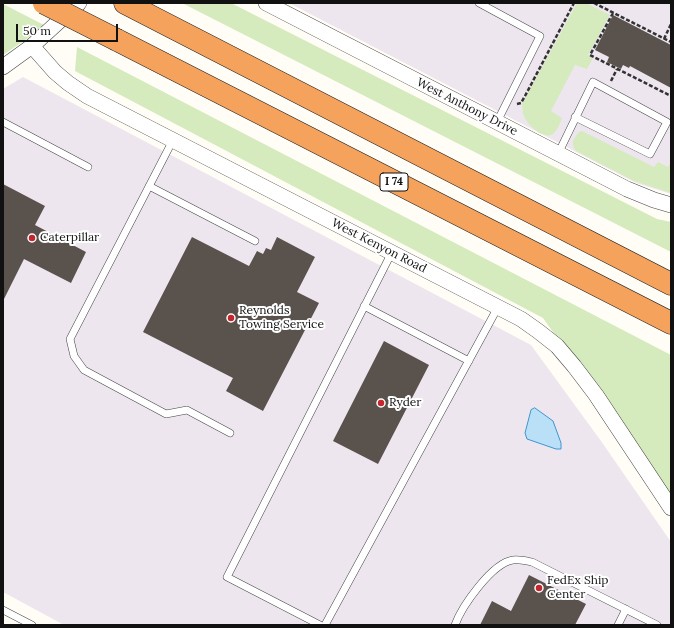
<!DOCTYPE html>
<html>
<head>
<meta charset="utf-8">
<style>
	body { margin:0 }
	#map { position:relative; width:674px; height:628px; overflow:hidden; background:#fffdf5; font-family:Lora,serif }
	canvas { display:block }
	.frame { position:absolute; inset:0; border:4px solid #111; pointer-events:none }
	.scale { position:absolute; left:16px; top:24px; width:102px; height:18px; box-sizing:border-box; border:2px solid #111; border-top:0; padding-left:5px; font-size:12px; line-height:14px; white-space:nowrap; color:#111; -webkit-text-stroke:3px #fff; paint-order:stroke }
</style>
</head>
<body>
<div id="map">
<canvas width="674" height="628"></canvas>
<div class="frame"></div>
<div class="scale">50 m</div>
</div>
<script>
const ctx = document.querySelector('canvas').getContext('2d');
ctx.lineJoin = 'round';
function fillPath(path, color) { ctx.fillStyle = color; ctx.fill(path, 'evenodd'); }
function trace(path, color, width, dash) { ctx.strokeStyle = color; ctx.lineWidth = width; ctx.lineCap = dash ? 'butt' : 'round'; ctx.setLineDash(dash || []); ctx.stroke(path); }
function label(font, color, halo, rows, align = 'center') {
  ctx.font = font + ' Lora,serif'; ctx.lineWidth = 4; ctx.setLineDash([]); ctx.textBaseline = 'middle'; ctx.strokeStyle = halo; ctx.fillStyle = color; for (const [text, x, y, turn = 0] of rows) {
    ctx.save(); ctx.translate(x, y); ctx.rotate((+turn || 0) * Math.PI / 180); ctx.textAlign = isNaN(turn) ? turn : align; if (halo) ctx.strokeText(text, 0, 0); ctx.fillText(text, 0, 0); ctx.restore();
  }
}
fillPath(new Path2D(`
	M289 3H671V194L636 183Z
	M23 77 531 345 601 441 671 542V625H64L3 592V89Z`), '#eee6ef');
fillPath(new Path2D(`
	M182 3H231L657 219 671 222V252Z
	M577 3H586L610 15 588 55 593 58 587 69 575 65 551 111 562 118C560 123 558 130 553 134 544 140 527 125 524 116 522 113 523 107 522 104Z
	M3 4 44 25 25 40 3 55Z
	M77 47 671 355V497L543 318 75 71Z
	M582 131 654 167 658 162 668 167 671 161V193L634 181 576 151C570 142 573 140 579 132Z`), '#d5ebbd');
const water = new Path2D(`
	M535 408 553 421 561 443V449H556L527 439 525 433 531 410Z`);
fillPath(water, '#b9e0f7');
trace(water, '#3f96cf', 1);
fillPath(new Path2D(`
	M613 15 671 45V88L630 66 629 68 623 65 621 69 607 62 609 57 595 50Z
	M3 184 45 206 35 225 86 252 71 283 24 259 3 301Z
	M192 237 249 266 257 251 263 254 266 248 271 250 277 237 315 257 297 292 319 303 263 411 226 391 233 378 143 332Z
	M384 341 429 365 378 464 333 441Z
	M529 575 586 604 575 625H480L492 601 511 611Z`), '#5a524d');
const lane = new Path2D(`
	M479 3 540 36 497 122
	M3 122 88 167
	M173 140 70 339 74 356 84 370 166 414 187 410 230 433
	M558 154 593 82 667 122 650 154 575 117
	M149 186 255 241
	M364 306 469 361
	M3 610 32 625
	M320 625 227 577 392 252
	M325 625 498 307
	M455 625C462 606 492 563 513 560 519 559 527 561 532 562L657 625
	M618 625 626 609`);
const street = new Path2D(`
	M266 3 627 189 654 200 671 205
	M32 46 55 72 68 83 87 96 521 319 538 331 557 346 574 366 596 395 671 508
	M3 67 32 46 79 3`);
const highway = new Path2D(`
	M125 3 671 284
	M117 40 671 323`);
trace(lane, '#444', 8);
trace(street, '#444', 16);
trace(highway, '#222', 23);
trace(new Path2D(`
	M594 3 671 42
	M613 13 590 55 671 96
	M664 39 671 24
	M611 81 617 69
	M517 104 521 103 525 96 574 3`), '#333', 2.5, [4, 2]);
trace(lane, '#fff', 7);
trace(street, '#fff', 15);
trace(highway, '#f5a25d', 22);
const highwayBridge = new Path2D(`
	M44 3 117 40`);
trace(highwayBridge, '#222', 23, []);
trace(highwayBridge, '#f5a25d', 22);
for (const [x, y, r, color] of [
	[32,238,4,"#c4262e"],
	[231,318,4,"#c4262e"],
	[381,403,4,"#c4262e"],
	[539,588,4,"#c4262e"]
]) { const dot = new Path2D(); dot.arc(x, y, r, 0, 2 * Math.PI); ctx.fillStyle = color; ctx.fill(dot); trace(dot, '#fff', 1.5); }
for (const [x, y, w] of [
	[394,182,28]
]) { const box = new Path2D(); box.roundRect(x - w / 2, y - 9, w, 18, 3); ctx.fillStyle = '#fff'; ctx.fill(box); trace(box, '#111', 1); }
label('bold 11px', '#111', null, [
	["I 74",394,182]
]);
label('12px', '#111', '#fff', [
	["West Anthony Drive",467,107,27],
	["West Kenyon Road",379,246,27]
]);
label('12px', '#111', '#fff', [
	["Caterpillar",40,238],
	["Reynolds",239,311],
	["Towing Service",239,325],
	["Ryder",389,403],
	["FedEx Ship",547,581],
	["Center",547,595]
], 'left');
</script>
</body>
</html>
